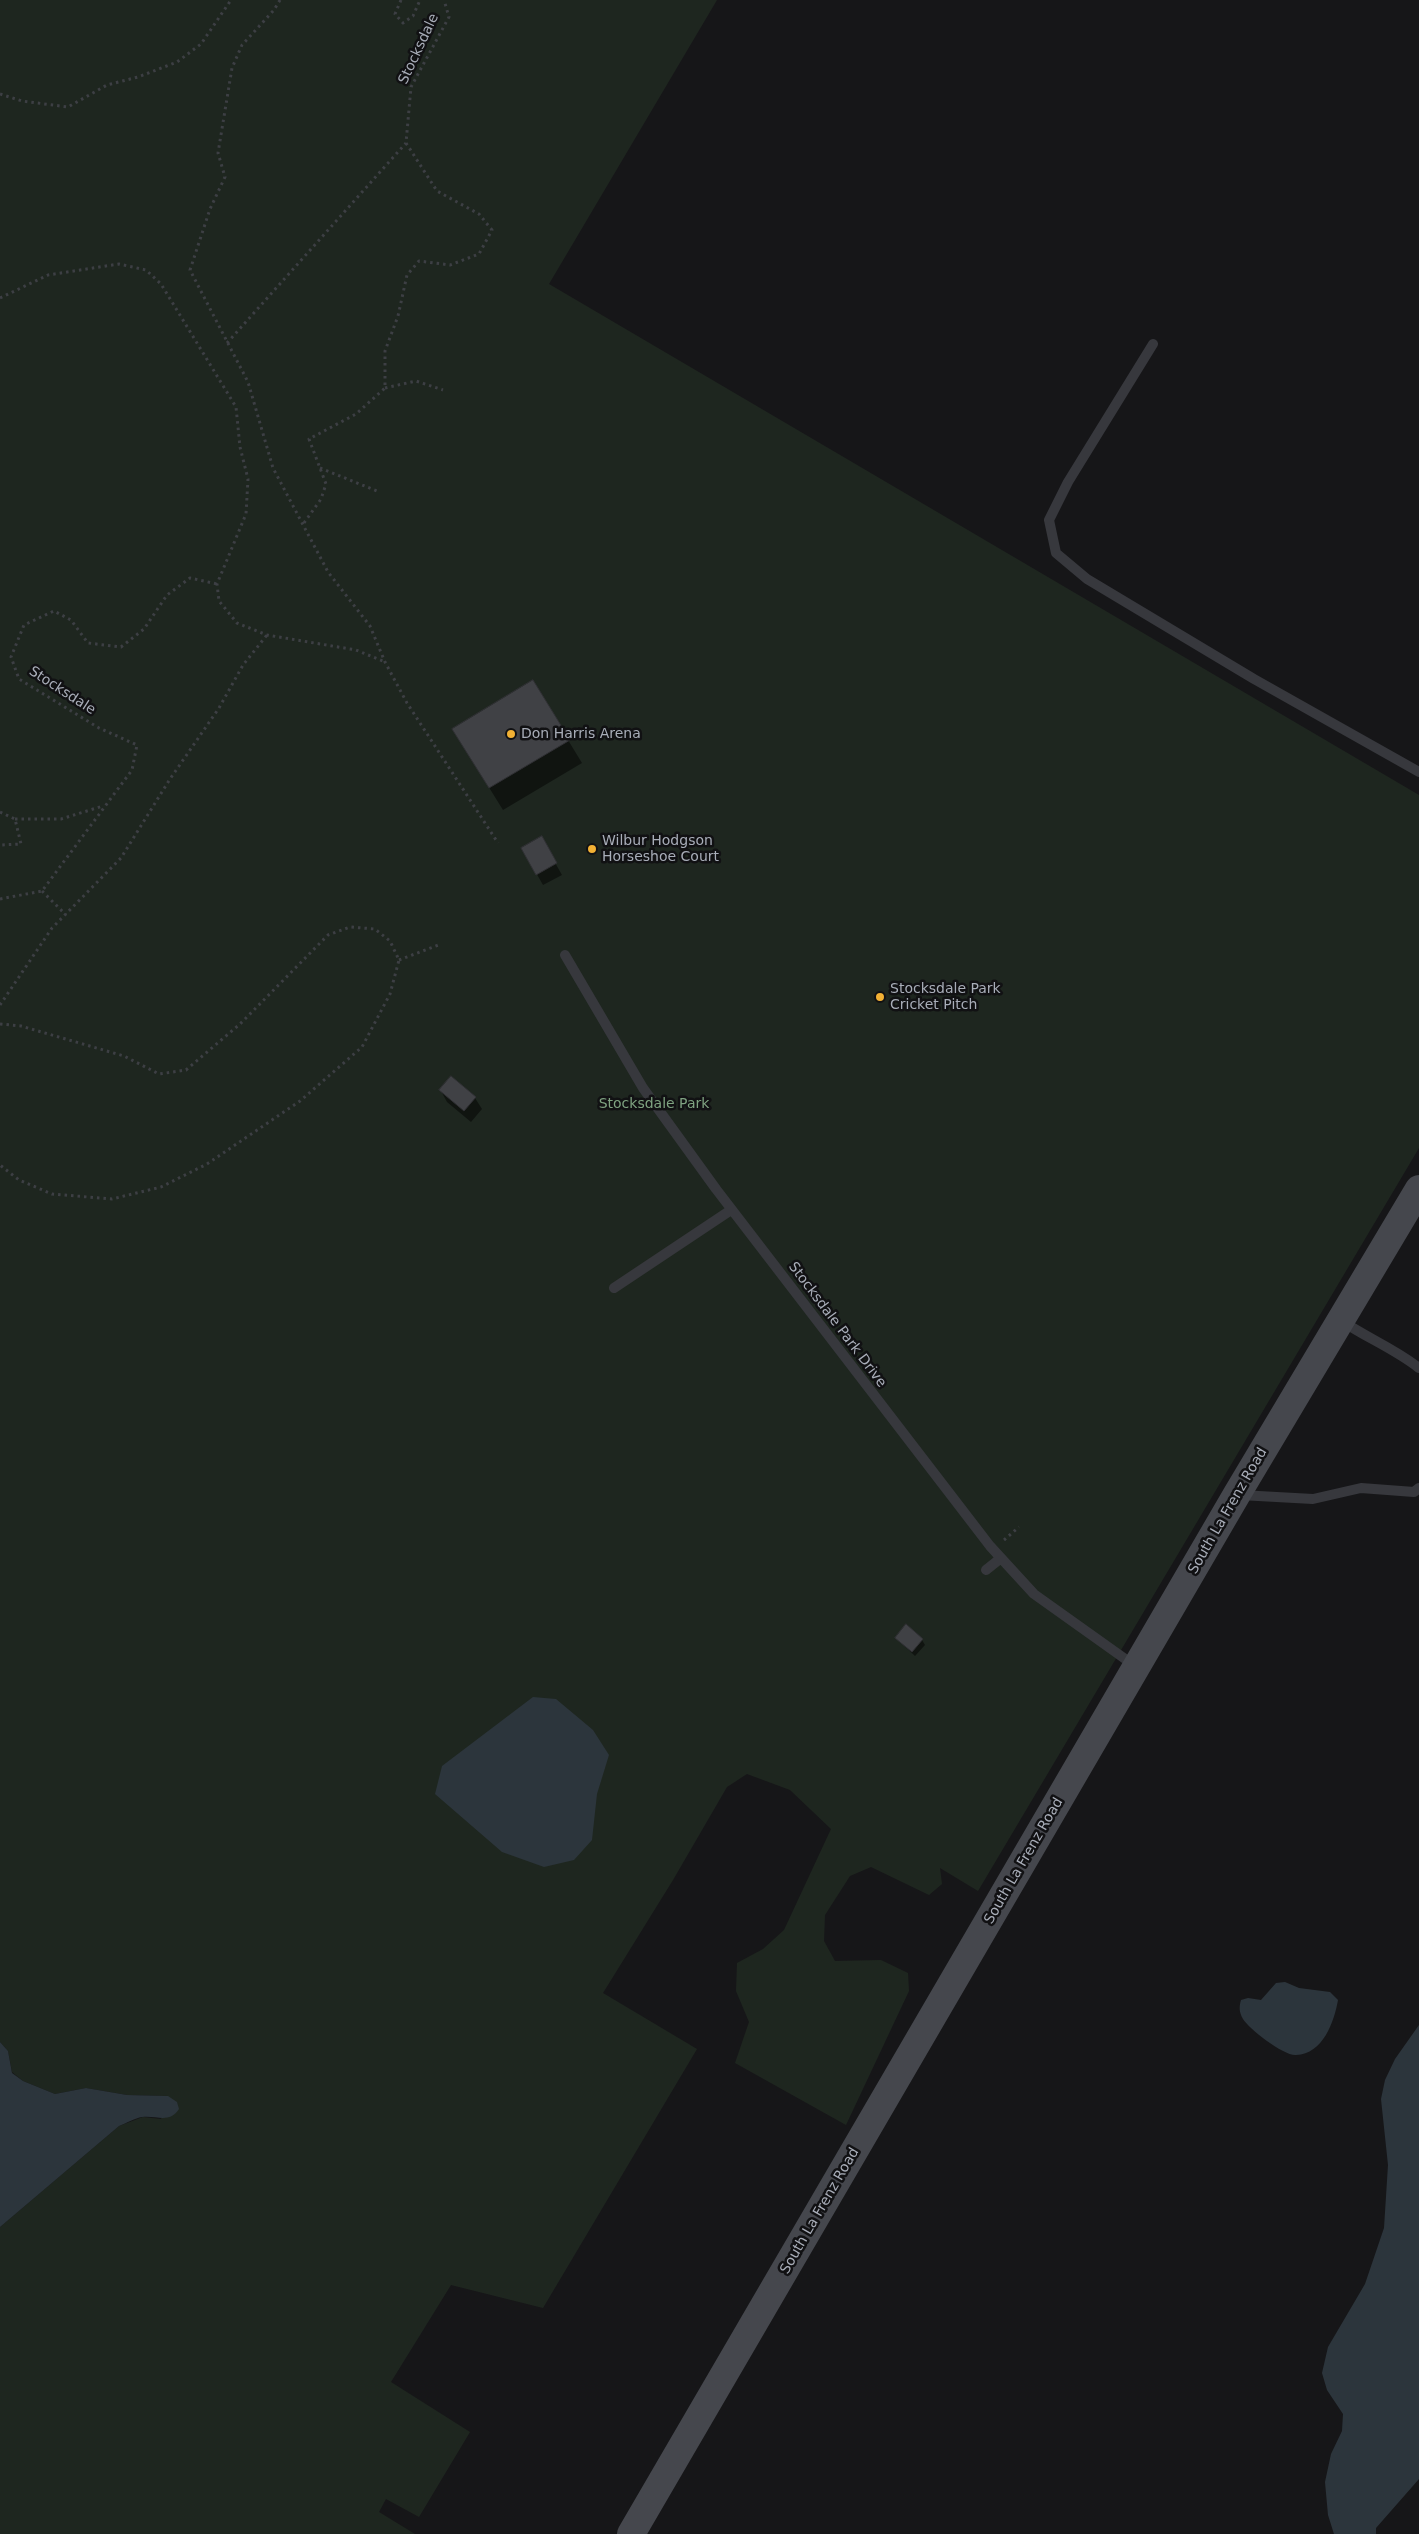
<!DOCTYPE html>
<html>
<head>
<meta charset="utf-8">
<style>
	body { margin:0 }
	canvas { display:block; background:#161618 }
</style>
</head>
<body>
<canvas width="1419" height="2534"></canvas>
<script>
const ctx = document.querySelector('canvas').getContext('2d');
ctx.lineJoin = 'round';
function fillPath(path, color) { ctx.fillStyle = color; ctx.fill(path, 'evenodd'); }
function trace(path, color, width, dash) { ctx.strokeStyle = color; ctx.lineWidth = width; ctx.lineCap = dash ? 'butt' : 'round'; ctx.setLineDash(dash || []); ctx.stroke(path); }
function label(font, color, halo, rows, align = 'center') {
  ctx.font = font + ' "DejaVu Sans",sans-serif'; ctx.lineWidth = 5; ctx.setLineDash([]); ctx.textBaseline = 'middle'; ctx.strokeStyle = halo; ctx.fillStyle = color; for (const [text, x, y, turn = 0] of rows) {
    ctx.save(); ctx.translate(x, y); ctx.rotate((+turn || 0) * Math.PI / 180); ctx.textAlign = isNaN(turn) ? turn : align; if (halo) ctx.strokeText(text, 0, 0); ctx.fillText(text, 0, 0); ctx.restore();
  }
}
fillPath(new Path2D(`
	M0 0H717L549 284 1419 795V1148L978 1891 940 1868 942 1884 929 1895 871 1867 850 1876 825 1915 824 1941 835 1961 881 1960 908 1973 909 1991 846 2125 735 2063 749 2022 736 1991 737 1963 763 1949 784 1930 831 1829 790 1790 747 1774 727 1787 673 1880 603 1993 697 2049 543 2308 451 2285 391 2382 470 2432 419 2517 386 2499 379 2512 415 2534H0V2227L119 2126 143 2117 161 2119 168 2096 127 2095 86 2088 55 2094 23 2081 12 2072 8 2051 0 2042Z`), '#1e261f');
fillPath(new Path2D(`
	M533 1697 556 1699 593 1730 609 1755 597 1794 592 1840 574 1860 544 1867 502 1852 435 1794 442 1766Z
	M1285 1982 1299 1988 1330 1992 1338 2000C1334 2022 1323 2054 1296 2055 1284 2056 1249 2029 1243 2019 1239 2012 1239 2007 1241 2000L1248 1998 1261 2000 1276 1983Z
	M1419 2025V2479L1376 2528V2534H1334L1328 2515 1325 2482 1331 2454 1342 2431 1343 2414 1327 2390 1322 2373 1328 2347 1365 2284 1384 2228 1388 2165 1381 2099 1385 2080 1395 2059Z
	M0 2042 8 2051 12 2073 23 2081 55 2094 86 2088 127 2095 168 2096 177 2102 179 2109C169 2124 157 2115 142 2117 135 2118 127 2123 119 2126L0 2227Z`), '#2c353c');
fillPath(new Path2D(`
	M532 681 582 763 503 810 467 752Z
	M541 838 562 875 543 885 522 848Z
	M441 1091 475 1098 482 1109 471 1122 447 1102Z
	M896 1638 922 1640 925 1645 915 1656Z`), '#0007');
const building = new Path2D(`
	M533 680 570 740 489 788 452 729Z
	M542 836 557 863 536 875 521 848Z
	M451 1076 476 1097 464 1111 439 1090Z
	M906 1624 923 1639 912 1652 895 1638Z`);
fillPath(building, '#404145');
trace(building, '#303034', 1);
trace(new Path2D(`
	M280 0 274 10 242 45 232 68 218 153 225 177 210 209 190 270 248 382 273 468 328 572 370 626 385 662 407 703 498 843
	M401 0 395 14 403 23 413 16 420 0
	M0 94 22 101 68 107 107 85 138 77 177 62 201 44 231 0
	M0 298 48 275 119 264 146 270 161 284 236 407 240 447 248 479 246 514 217 584 219 601 237 623 267 635 356 650 385 662
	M227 343 406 143
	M385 388 416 381 443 390
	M320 468 377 491
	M304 523 321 499 326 484 309 439 356 414 385 388V351L398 316 407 275 419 261 450 265 479 254 492 230 479 214 437 191 406 143 411 87 449 17 444 0
	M0 812 15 819 21 844 0 845
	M15 819H61L103 806
	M42 891 66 915
	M0 899 42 891 132 770 137 745 99 728 19 679 11 657 24 625 54 611 71 620 88 643 121 647 144 629 167 595 190 578 217 584
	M399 960 441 944
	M0 1005 52 928 121 858 170 779 219 708 243 665 267 635
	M0 1024 21 1026 124 1056 159 1074 186 1070 240 1024 328 935 350 927 375 929 390 941 399 960 390 994 362 1047 300 1101 207 1164 161 1187 112 1199 52 1194 19 1180 0 1165
	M1004 1540 1019 1527`), '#3d3f44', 3, [2.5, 4]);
trace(new Path2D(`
	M1153 344 1068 482 1049 520 1056 553 1087 579 1254 679 1419 772
	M565 955 643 1088 716 1189 990 1546 1034 1594 1135 1666
	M614 1288 731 1210
	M1342 1321C1367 1338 1395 1349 1419 1368
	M1240 1495 1313 1499 1361 1488 1414 1492 1419 1488
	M986 1570 1001 1558`), '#37383d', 10);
trace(new Path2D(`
	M631 2534 1237 1494 1419 1189`), '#45474d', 28);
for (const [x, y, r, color] of [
	[511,734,5,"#f2b134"],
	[592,849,5,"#f2b134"],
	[880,997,5,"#f2b134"]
]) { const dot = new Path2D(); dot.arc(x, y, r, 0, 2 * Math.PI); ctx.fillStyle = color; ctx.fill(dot); trace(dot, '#111113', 2); }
label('14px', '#a8adb8', '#111113', [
	["Stocksdale",419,49,-65],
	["Stocksdale",62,691,33],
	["Stocksdale Park Drive",837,1325,53],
	["South La Frenz Road",1228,1511,-60],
	["South La Frenz Road",1024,1861,-60],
	["South La Frenz Road",820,2211,-60]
]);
label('14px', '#a8adb8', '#111113', [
	["Don Harris Arena",521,734],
	["Wilbur Hodgson",602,841],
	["Horseshoe Court",602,857],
	["Stocksdale Park",890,989],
	["Cricket Pitch",890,1005]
], 'left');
label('14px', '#7fa381', '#111113', [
	["Stocksdale Park",654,1104]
]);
</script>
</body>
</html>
